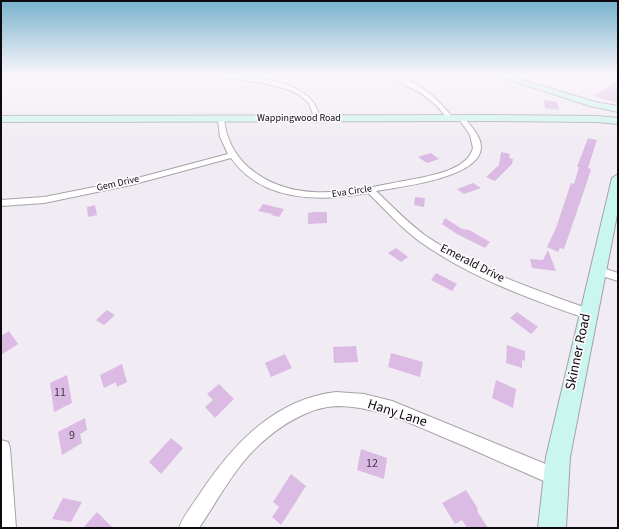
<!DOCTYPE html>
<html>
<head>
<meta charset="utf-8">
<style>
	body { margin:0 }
	#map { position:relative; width:619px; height:529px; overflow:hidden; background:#f1ebf3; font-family:"Source Sans 3",sans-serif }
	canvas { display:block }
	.frame { position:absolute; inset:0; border:2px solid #0d0b0d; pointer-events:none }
</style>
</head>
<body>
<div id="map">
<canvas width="619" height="529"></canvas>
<div class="frame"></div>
</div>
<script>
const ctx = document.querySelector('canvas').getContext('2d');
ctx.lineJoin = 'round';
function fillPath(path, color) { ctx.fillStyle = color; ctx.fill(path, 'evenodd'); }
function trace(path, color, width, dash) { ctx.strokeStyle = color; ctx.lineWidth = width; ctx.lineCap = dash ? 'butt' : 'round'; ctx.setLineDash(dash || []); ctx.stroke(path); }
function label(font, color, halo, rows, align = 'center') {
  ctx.font = font + ' "Source Sans 3",sans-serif'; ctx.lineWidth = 3.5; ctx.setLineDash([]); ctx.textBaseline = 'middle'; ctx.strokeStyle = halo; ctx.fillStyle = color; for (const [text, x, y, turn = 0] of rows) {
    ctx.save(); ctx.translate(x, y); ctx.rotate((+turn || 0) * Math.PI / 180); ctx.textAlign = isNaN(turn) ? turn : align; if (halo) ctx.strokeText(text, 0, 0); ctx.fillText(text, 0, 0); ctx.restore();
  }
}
fillPath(new Path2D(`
	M618 81V103L593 96Z
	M544 100 557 102 559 110 545 108Z
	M588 138 597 140 588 168 591 169 587 182 564 249 560 248 558 252 547 247 556 228 571 183 574 184 579 167H577Z
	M501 152 510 154 509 158 513 159 512 164 495 181 486 177 499 165Z
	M431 153 439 159 427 163 418 157Z
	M473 183 481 188 464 194 457 189Z
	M415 197 425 198 424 207 414 205Z
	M263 204 284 209 279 217 271 215 272 214 258 211Z
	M95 205 97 215 88 217 87 207Z
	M314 212H327V223L308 224V213Z
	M445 218 462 229 469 230 490 242 485 248 457 234 442 224Z
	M396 248 408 257 401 262 388 253Z
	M548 250 556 271 532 268 530 259 543 260Z
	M436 273 457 284 452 291 431 280Z
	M107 310 115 315 104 325 96 320Z
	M517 312 538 327 531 334 510 318Z
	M9 331 18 344 1 355V336Z
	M507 345 525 351V361L522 360V368L506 363Z
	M356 346 358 362 334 363 333 347Z
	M391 353 423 362 420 377 388 367Z
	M285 354 292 368 271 377 265 363Z
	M122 364 127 382 117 387 116 382 104 388 100 375Z
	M67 375 72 403 54 412 50 383Z
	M496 380 516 389 513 408 492 398Z
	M219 384 234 399 215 418 205 407 213 400 207 394Z
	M85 418 87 430 80 434 82 443 62 455 58 432Z
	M171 438 183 448 161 474 149 462Z
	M361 449 387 458 384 479 357 470Z
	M291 474 306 486 281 525 272 517 279 507 273 502Z
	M466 490 478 509 477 511 488 528H467L462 520 455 524 442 503Z
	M63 498 82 502 71 522 52 519Z
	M97 512 113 528H83Z`), '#dbbae4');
const street = new Path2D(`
	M207 75C242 75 314 76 320 119L315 120 309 103 298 94 287 89 262 83Z
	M385 75C412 75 438 98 453 118L448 119 436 105 421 93Z
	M221 117 224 119C226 138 234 154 248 167 290 203 343 193 393 183 415 178 467 174 473 148L470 135 459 119 464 118C471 126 481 136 481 147 481 178 399 187 376 191 393 207 408 223 426 236 476 270 536 290 592 310L594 314 592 318 588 319C530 299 469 277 419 241 400 227 385 209 368 193 320 202 262 202 231 158L131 185 44 203 1 206V200L44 197 130 180 228 154 220 137 218 119Z
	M597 266 618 273V281L593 273 591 270 593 267Z
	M336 392 364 394 392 401 548 465 561 471 564 477 561 483 555 486C516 469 477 451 438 435 406 421 372 406 337 406 309 407 279 426 259 445 234 468 218 500 199 528H179C184 514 195 502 203 489 235 442 276 399 336 392Z
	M1 440 8 442 10 448 16 528H1Z`);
const secondary = new Path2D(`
	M494 75H507L595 102 618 106V112L590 106Z
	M492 115 597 116 618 118V124L597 122 492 121 1 122V116Z
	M618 174V210L570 457 566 528H538L546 457 612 178Z`);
trace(street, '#a7a2a8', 2);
trace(secondary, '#a7a2a8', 2);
fillPath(street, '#fff');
fillPath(secondary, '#caf6f0');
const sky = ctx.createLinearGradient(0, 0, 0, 149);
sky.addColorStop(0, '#78b2cd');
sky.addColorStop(0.5, '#f9f6fa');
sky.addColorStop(1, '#f9f6fa00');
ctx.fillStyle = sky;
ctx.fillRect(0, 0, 619, 149);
label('10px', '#0d0b0d', '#fdfafe', [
	["Wappingwood Road",299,119],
	["Gem Drive",118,184,-13],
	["Eva Circle",352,192,-8]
]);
label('12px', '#0d0b0d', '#fdfafe', [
	["Emerald Drive",472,264,27]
]);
label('12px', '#403743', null, [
	["11",60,393],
	["9",72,436],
	["12",372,464]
]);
label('14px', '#0d0b0d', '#fdfafe', [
	["Skinner Road",579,352,-78],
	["Hany Lane",397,414,18]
]);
</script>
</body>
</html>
